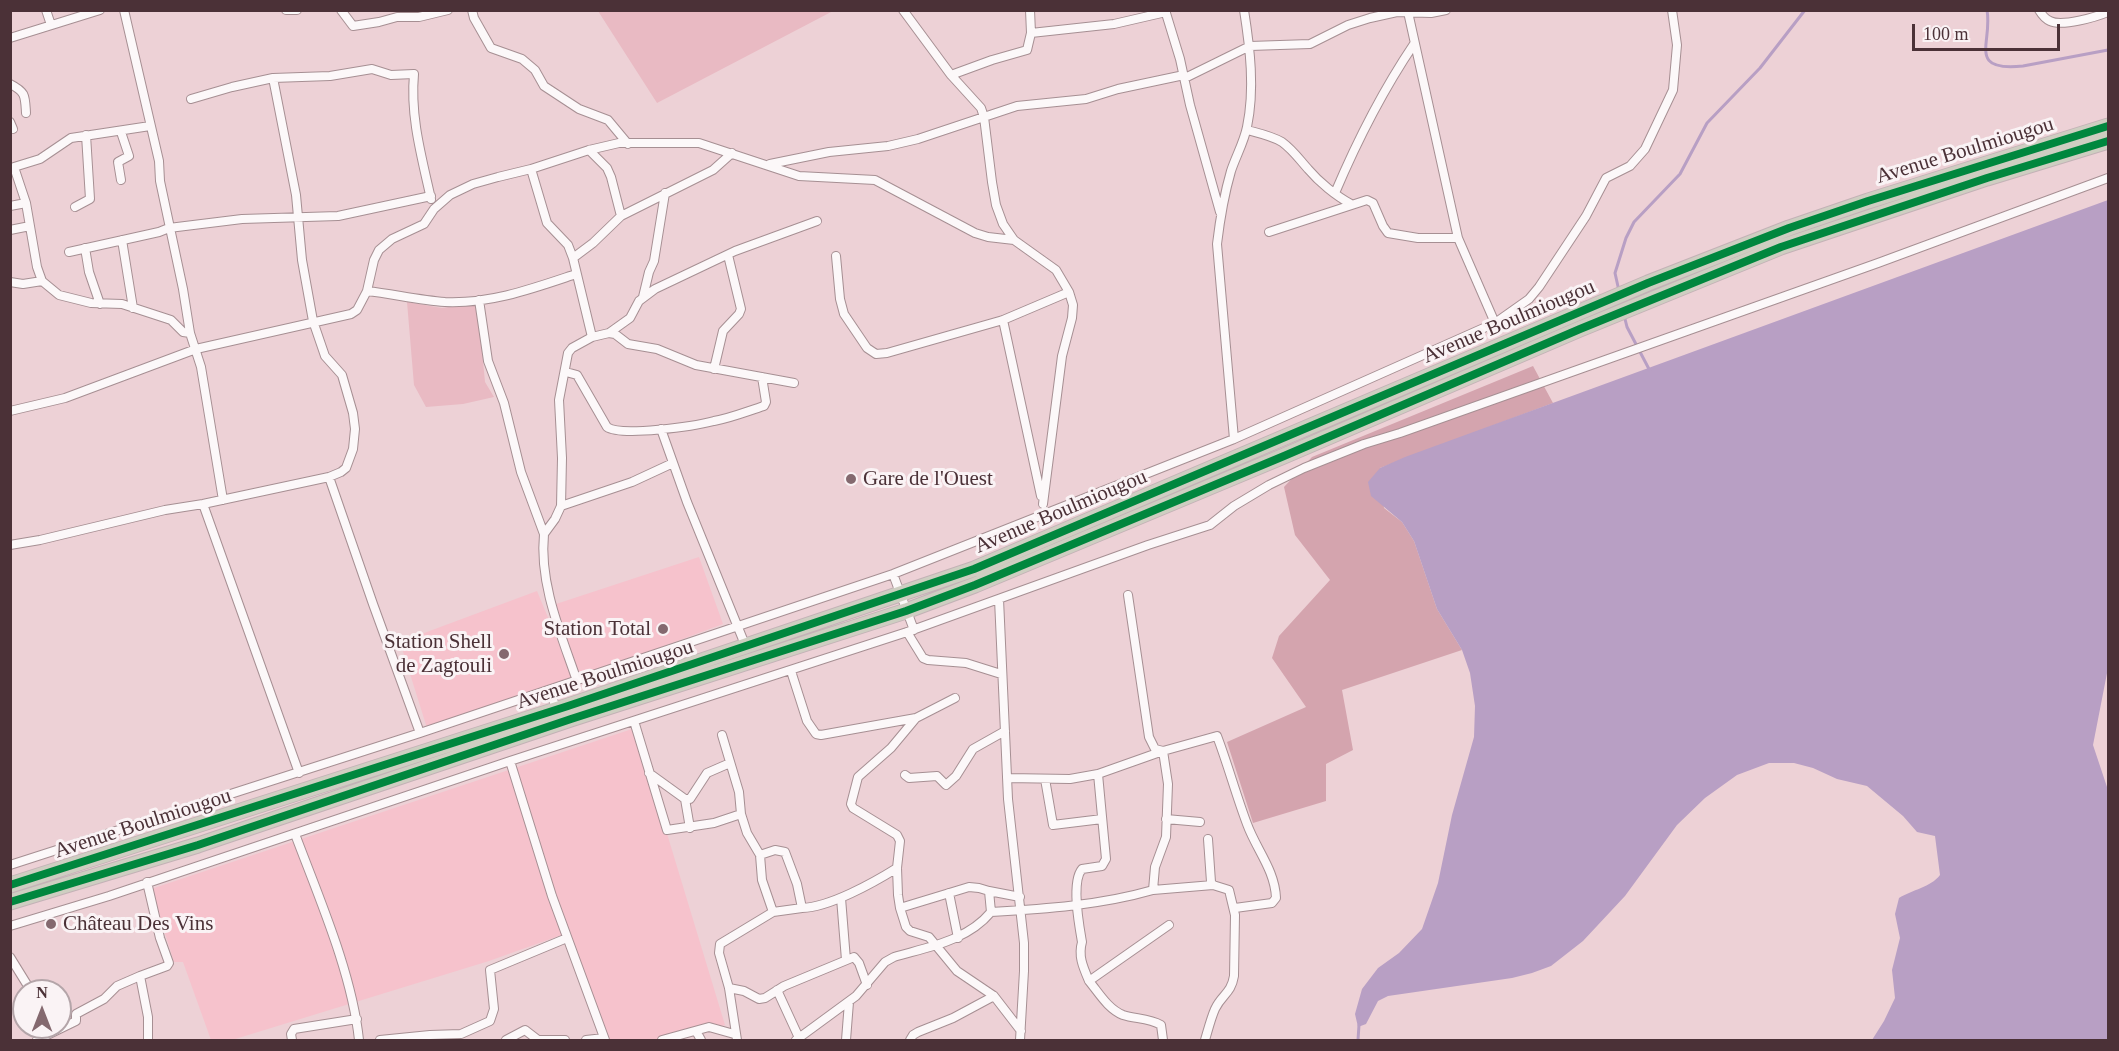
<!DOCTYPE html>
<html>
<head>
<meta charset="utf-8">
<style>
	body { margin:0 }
	#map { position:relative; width:2119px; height:1051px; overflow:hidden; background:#edd1d6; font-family:"Times New Roman",serif }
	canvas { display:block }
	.frame { position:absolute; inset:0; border:12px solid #4b3137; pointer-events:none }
	.north { position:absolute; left:12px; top:979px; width:60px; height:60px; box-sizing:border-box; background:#faf3f5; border:2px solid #b4a5a9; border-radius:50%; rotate:0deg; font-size:16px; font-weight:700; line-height:24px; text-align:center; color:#4b3137 }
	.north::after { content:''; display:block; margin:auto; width:21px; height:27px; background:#84696f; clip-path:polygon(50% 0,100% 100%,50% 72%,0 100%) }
	.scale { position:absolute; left:1912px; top:24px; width:148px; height:27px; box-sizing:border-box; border:3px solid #4b3137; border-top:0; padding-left:8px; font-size:18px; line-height:21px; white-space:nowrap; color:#4b3137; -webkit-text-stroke:4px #faf3f5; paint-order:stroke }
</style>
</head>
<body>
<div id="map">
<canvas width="2119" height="1051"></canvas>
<div class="frame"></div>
<div class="north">N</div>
<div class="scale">100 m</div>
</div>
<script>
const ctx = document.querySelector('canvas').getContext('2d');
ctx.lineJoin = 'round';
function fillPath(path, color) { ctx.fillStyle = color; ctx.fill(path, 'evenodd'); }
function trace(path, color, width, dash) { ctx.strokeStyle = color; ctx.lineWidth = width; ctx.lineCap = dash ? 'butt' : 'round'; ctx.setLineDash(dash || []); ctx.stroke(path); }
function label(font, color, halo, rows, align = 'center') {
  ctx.font = font + ' "Times New Roman",serif'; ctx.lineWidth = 6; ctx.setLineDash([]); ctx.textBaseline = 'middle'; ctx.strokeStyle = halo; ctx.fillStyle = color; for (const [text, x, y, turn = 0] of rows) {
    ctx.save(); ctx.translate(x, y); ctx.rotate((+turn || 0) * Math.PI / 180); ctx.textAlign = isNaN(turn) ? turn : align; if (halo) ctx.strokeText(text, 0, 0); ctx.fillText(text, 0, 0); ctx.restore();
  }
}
fillPath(new Path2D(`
	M699 557 723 624 578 678 553 605Z
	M537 591 573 678 427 728 400 642Z
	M635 728 725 1025 667 1040H607L570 932 489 961 232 1040H211L183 962H174L151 889Z`), '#f6c2cc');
fillPath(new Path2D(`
	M598 11H833L657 103Z
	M407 302 442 308 474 303 478 309 485 382 494 397 463 404 426 407 414 385Z`), '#e9bac3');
fillPath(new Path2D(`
	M1533 366 1553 403 1380 468 1384 508 1402 522 1414 541 1437 609 1462 650 1342 690 1353 750 1326 764V801L1253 823 1227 742 1306 707 1272 658 1279 636 1330 580 1295 535 1284 487 1312 457Z`), '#d4a4ae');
fillPath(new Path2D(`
	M2108 200V668L2093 745 2108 790V1040H1872L1884 1021 1895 998 1892 970 1900 938 1895 914 1899 898C1912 890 1931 887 1940 875L1935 836 1917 832 1903 816 1867 786 1837 779 1813 768 1794 763H1769L1737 775 1705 798 1677 825 1625 896 1583 941 1551 966 1532 973 1512 978 1388 996 1378 1001 1366 1024 1358 1027 1355 1014 1362 989 1378 968 1399 953 1422 929 1438 883 1452 815 1474 737 1475 706 1470 673 1462 650 1437 609 1414 541 1402 522 1371 496 1368 482 1380 468 1405 457Z`), '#b89fc4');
trace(new Path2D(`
	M1987 10C1993 42 1966 72 2023 66L2108 50
	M1619 291 1615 273 1626 238 1634 222 1680 174 1707 123 1760 68 1805 10
	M1624 315 1627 327 1650 371
	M1358 1040 1359 1025`), '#b89fc4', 3);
const street = new Path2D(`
	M46 10 51 25
	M124 10 159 161 160 181 183 289 190 333 201 367 223 500
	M286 10H297
	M341 10 353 26 379 22 397 17H419L448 10
	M472 10 474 18 491 48 522 59 535 70 544 86 579 109 608 120 628 144
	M903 10 951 75 981 108 984 117 992 182 996 205 1003 224 1014 240 1056 270 1069 292 1073 305 1072 318 1062 356 1043 504
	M1165 10 1180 59 1190 105 1220 212
	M2039 10C2042 15 2045 19 2050 21 2062 27 2096 17 2108 12
	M1408 12 1458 238 1495 323
	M1031 33 1114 24 1166 12
	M10 38 100 10
	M951 75 992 60 1027 50 1031 33 1030 10
	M1185 78 1250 46 1310 44 1348 25 1370 18 1397 12 1431 13 1446 10
	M10 84C26 92 25 96 26 113
	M191 99 232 87 273 78 330 76 372 69 391 75 414 74C410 117 422 158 431 199
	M10 122 13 129
	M1247 130C1258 133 1272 136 1282 142 1293 150 1299 159 1308 169 1319 182 1336 196 1351 204
	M589 150 607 168 611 177 621 216
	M770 164 829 152 888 146 918 139 1017 106 1086 99 1118 89 1184 75
	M531 169 547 223 568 245 573 258 592 337
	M121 180 118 162 129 156 121 132
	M1335 193C1357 141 1383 90 1414 44
	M10 206 26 203
	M75 207 90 199 86 135
	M10 230 30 226
	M1269 232 1367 200 1373 203 1383 226 1388 233 1418 238H1458
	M122 240 133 308
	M85 248 89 272 100 304
	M69 252 159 232 169 228 242 219 338 216 431 196
	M836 256 840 299 844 314 867 348 876 354 887 353 1003 320 1069 292
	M573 258 593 243 621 216 713 170 732 153
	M42 281 37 267 26 203 14 167 40 159 71 138 150 126
	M10 282 23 284 42 281 59 295 91 303 122 304 171 320 183 332 190 333
	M367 291C393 294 419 300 445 302 491 304 534 288 576 274
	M643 297 649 272 654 261 665 193
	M479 300 488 361 504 403 521 472 544 534 555 519 561 506 562 458 559 400 568 353 572 348 592 337 609 333 615 334 628 344 657 349 696 365 794 383
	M1003 320 1041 496
	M609 333 630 318 639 301 655 289 735 251 817 221
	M714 369 723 331 739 314 741 309 728 255
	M566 372 577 375 607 427C621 437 695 426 714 421 731 418 748 411 764 406L766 402 762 377
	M10 411 65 398 196 349 351 314 357 310 367 291 374 260 379 250 392 239 424 224 434 209 450 195 473 184 498 177 531 169 589 150 619 143H699L799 176 875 180 975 233 988 237 1014 240
	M661 429 687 502 746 647
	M1234 439 1495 323 1529 299 1539 287 1586 216 1606 178 1630 166 1645 149 1673 90 1677 45 1672 10
	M329 477 373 604 420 733
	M203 504 299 773
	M561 506 632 482 673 463
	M544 534C539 584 561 634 577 681
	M10 545 40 540 165 510 203 504 329 477 341 472 346 468 353 449 355 429 353 413 342 375 325 356 313 321 302 260 296 195 273 78
	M893 574 914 630
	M999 599 1008 799 1024 943V971L1020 1040
	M907 632 923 658 928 660 966 663 1001 674
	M791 671 807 721 816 734 821 735 916 718
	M549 690 557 710
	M955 698 916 718 891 748 858 777 851 804 853 808 897 835 900 841 897 868 898 895 900 908 906 927 910 931 929 937 957 971 994 996 1021 1031
	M634 721 667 830 714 823 741 814 739 792 722 735
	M510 761 552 896 605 1040
	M649 773 685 799
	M905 775 909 778 937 776 946 785 956 776 973 749 1005 731
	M1007 778 1070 779 1098 774 1163 751 1217 736C1228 765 1236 795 1247 824 1256 849 1275 870 1276 898L1272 903 1235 908
	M1045 779 1053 825 1102 819
	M741 814 747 833 760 855 775 850 785 852 797 884 802 908C830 907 873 883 897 868
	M1166 819 1200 822
	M690 828 685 799H690L707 773 730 763
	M295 834C319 898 352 973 359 1040
	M760 855 762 880 773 912
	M10 865 420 733 893 574 1234 439 1217 244C1220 219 1224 195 1231 171 1236 156 1244 142 1247 127 1255 89 1250 48 1244 10
	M147 882 160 938 169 963 167 966 140 976 148 1017V1040
	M1153 890 1213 885
	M949 893 958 938
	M841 898 846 960
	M900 908 969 887 979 888 989 891
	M991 912C1045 909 1101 905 1153 890L1155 867 1166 837 1168 784 1163 751 1155 749 1149 737 1128 595
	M10 926 109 896 510 761 907 632 1148 545 1210 525 1234 506 1269 485 1304 468 1364 444 1400 433 1878 263 2108 178
	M10 957 31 991
	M1089 981C1083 967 1078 956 1082 942 1079 925 1071 882 1082 869L1102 866 1106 859 1098 774
	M729 988 744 991 759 999 765 998 784 986 854 957 859 963 867 985
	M777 990 800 1040
	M696 1031 701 1040
	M37 1040 76 1021V1014L104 999 117 986 140 976
	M292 1040 291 1034 294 1029 357 1019
	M380 1040 430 1035 461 1034 490 1021 494 1009 490 970 567 938
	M506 1040 525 1030 538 1040H565
	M586 1040 604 1038
	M662 1040 709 1027 734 1034
	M737 1040 729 988 719 953 720 944 773 912 802 908
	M796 1040 856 996 885 962 894 957C928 947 967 941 991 912L989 891 1020 897
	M846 1040 849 1002
	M910 1040 913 1035 918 1032 953 1018 994 996
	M1163 1040 1161 1025C1149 1018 1135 1019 1123 1015 1108 1009 1099 993 1089 981L1169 925
	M1205 1040C1208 1030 1211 1018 1215 1009 1222 994 1231 994 1234 976L1235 915 1229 890 1213 885 1211 882 1208 839`);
const highway = new Path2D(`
	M10 885 568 706 974 569 1648 283 1789 228 1868 201 2108 126
	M10 902 198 845 571 719 906 611 975 585 1284 456 1580 329 1781 247 1987 178 2108 141`);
trace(street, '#a68f93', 10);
trace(highway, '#c3b2b6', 17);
trace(street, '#fcf8f9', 8);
trace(highway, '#cecec1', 15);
trace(new Path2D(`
	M10 885 568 706 974 569 1648 283 1789 228 1868 201 2108 126
	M10 902 198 845 571 719 906 611 975 585 1284 456 1580 329 1781 247 1987 178 2108 141`), '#00873e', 8);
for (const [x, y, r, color] of [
	[851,479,6,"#84696f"],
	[663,629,6,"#84696f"],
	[504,654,6,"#84696f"],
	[51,924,6,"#84696f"]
]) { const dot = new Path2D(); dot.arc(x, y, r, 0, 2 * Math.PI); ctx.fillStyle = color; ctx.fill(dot); trace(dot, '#faf3f5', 2); }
label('21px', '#4b3137', '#faf3f5', [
	["Avenue Boulmiougou",1965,151,-17],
	["Avenue Boulmiougou",1509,322,-23],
	["Avenue Boulmiougou",1061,512,-23],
	["Avenue Boulmiougou",605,675,-18],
	["Avenue Boulmiougou",143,824,-18]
]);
label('21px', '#4b3137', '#faf3f5', [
	["Gare de l'Ouest",863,479],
	["Station Total",651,629,"right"],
	["Station Shell",492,642,"right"],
	["de Zagtouli",492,666,"right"],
	["Château Des Vins",63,924]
], 'left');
</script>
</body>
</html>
